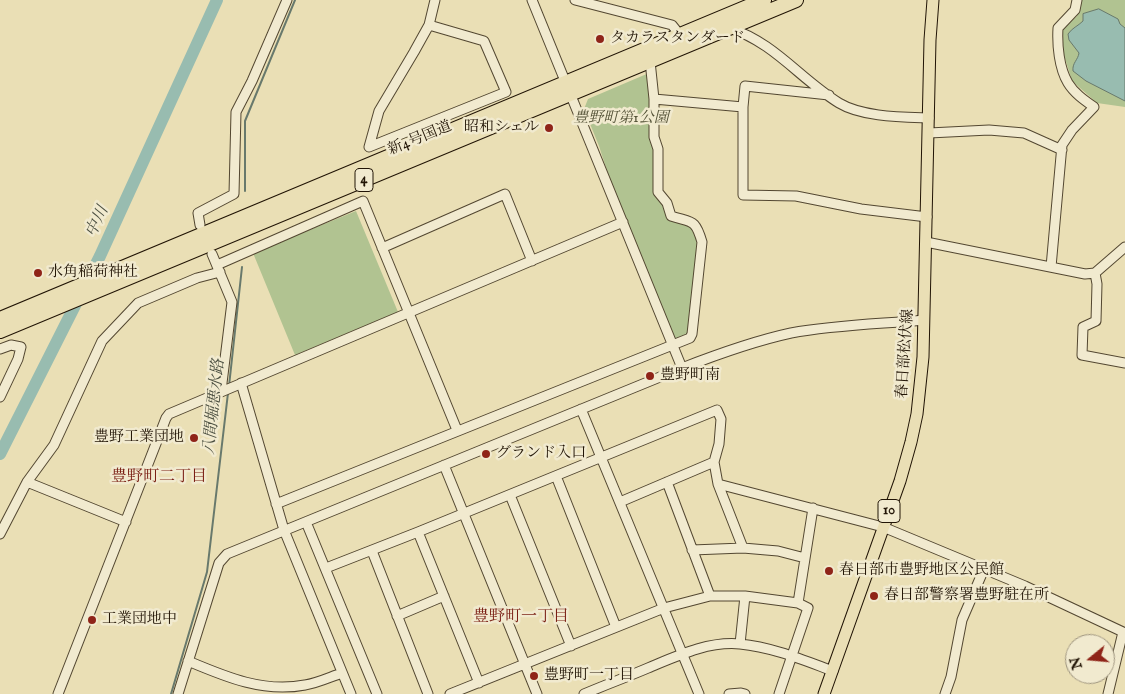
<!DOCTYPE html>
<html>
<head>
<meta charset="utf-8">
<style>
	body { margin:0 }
	#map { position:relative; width:1125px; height:694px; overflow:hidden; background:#eadfb5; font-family:"IM FELL English",serif }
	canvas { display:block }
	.north { position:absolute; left:1065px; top:634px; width:50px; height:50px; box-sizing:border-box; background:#f1eacf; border:1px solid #9e947e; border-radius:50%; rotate:253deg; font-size:14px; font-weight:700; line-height:20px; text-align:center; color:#211405 }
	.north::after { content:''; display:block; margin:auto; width:18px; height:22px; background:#8f2418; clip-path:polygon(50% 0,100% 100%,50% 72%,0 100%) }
</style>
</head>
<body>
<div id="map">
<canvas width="1125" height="694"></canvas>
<div class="north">N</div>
</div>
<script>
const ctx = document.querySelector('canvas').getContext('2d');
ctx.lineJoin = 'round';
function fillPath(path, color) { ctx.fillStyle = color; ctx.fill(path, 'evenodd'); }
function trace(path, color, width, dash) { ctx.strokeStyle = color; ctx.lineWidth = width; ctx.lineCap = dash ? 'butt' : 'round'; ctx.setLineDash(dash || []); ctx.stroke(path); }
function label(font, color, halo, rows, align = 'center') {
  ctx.font = font + ' "IM FELL English","Noto Serif JP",serif'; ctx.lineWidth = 5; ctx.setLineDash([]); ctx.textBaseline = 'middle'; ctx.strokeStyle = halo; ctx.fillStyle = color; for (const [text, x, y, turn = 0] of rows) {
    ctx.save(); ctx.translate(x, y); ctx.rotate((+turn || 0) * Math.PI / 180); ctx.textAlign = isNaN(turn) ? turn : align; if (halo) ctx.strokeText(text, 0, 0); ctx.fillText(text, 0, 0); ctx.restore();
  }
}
fillPath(new Path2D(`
	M1081 0H1125V107L1097 103 1072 81 1062 49V30L1077 16Z
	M649 73C653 121 654 172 668 218L674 222 692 225C705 252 692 304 688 334L676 341 608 174 599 146 584 109 588 99Z
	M356 211 398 312 295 355 253 253Z`), '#b1c391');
const water = new Path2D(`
	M1099 9 1118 19 1120 24 1125 28V101L1086 81 1073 71C1072 63 1078 60 1079 53L1069 40 1068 34C1072 28 1078 26 1083 21V14Z`);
fillPath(water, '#98bcb0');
trace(water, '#68796c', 1);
trace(new Path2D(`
	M245 191V121L295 0
	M229 386 242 267
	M171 694 207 572 228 393`), '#68796c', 2);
trace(new Path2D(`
	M0 454 100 256 217 0`), '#98bcb0', 12);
const minor = new Path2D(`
	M532 0 682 368
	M575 0 672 25 680 35
	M429 25 484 41 506 92 369 147 379 111 414 52Z
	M429 25 435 0
	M729 28C774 42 800 79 839 103 862 117 902 117 929 118
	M829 95 745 86 743 107V195L796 196 861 209 927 217
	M654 99 743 107
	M929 133 989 130 1024 133 1062 150
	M200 225 198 213 234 194 236 112 252 81 287 0
	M926 242 1085 274 1095 273 1125 247
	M382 248 505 194 532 261
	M212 254 232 302 221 391
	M217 265 363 201 457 430
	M1051 267 1062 145 1072 130 1094 107C1084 100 1074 93 1068 83 1059 68 1057 45 1058 28L1075 10 1077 0
	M1095 273 1097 284 1096 321 1083 327 1082 355 1125 363
	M0 349 11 345 21 347 18 359 0 397
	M241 383 284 530 351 694
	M581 409 699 694
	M444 465 537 694
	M556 476 616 627
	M27 482 126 522
	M667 482 710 596
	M718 484 883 527 1025 586 1123 632 1108 694
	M510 495 571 646
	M620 502 714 462
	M276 504 690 338 692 334 702 242C695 218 692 223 671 216L667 203 658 192V149L654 137V99L650 61
	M306 522 377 694
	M418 532 479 683
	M0 534 27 482 54 445 102 341 138 303 197 278 220 272
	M692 550 743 548 778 551 805 558
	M372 551 428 694
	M326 568 418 532 717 410 721 419 719 444 714 462 718 484 743 548
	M798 603 813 508
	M397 616 444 596
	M740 644 745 596
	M188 661C226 677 263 693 305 685 318 683 330 677 342 673
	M58 694 166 418 169 414 623 222
	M178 694 219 563 227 554 682 368C718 354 754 341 791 333 835 325 880 324 924 320
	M450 694 664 608 710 596H745L798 603 808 608 779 694
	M584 694C605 685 627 677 648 668 677 656 708 641 740 644 772 647 803 660 833 671
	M729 694 741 693 745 694
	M945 694 951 677 962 620 984 569`);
const major = new Path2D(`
	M824 694 900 481 911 442 917 414 923 357 930 40 933 0`);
const highway = new Path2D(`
	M0 319 764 0
	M0 331 796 0`);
trace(minor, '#534731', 11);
trace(major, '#211405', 13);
trace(highway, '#211405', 16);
trace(minor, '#f1eacf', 9);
trace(major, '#eadfb5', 11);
trace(highway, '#eadfb5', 14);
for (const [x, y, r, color] of [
	[600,39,5,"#8f2418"],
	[549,128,5,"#8f2418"],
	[38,273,5,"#8f2418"],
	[650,376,5,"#8f2418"],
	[194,438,5,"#8f2418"],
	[486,454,5,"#8f2418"],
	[829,571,5,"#8f2418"],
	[874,596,5,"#8f2418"],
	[92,620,5,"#8f2418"],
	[534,676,5,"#8f2418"]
]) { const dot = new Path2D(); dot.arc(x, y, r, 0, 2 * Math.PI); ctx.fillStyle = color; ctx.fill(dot); trace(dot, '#f1eacf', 2); }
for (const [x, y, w] of [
	[364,180,18],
	[889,511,22]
]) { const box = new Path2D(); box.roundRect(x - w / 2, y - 11.5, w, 23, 4); ctx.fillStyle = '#f1eacf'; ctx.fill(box); trace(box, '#211405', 1); }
label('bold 14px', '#211405', null, [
	["4",364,180],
	["10",889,511]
]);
label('15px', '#211405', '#f1eacf', [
	["タカラスタンダード",610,39],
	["昭和シェル",539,128,"right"],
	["水角稲荷神社",48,273],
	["豊野町南",660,376],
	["豊野工業団地",184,438,"right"],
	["グランド入口",496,454],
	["春日部市豊野地区公民館",839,571],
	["春日部警察署豊野駐在所",884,596],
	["工業団地中",102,620],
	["豊野町一丁目",544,676]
], 'left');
label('italic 15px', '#535136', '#f1eacf', [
	["豊野町第1公園",621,119]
]);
label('15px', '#211405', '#f1eacf', [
	["新4号国道",420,139,-22],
	["春日部松伏線",906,354,-86]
]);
label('italic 16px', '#4b4f41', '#f1eacf', [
	["中川",98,222,-65],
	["八間堀悪水路",215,407,-84]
]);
label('16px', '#7a1f14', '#f1eacf', [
	["豊野町二丁目",159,478],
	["豊野町一丁目",521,618]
]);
</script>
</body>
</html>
